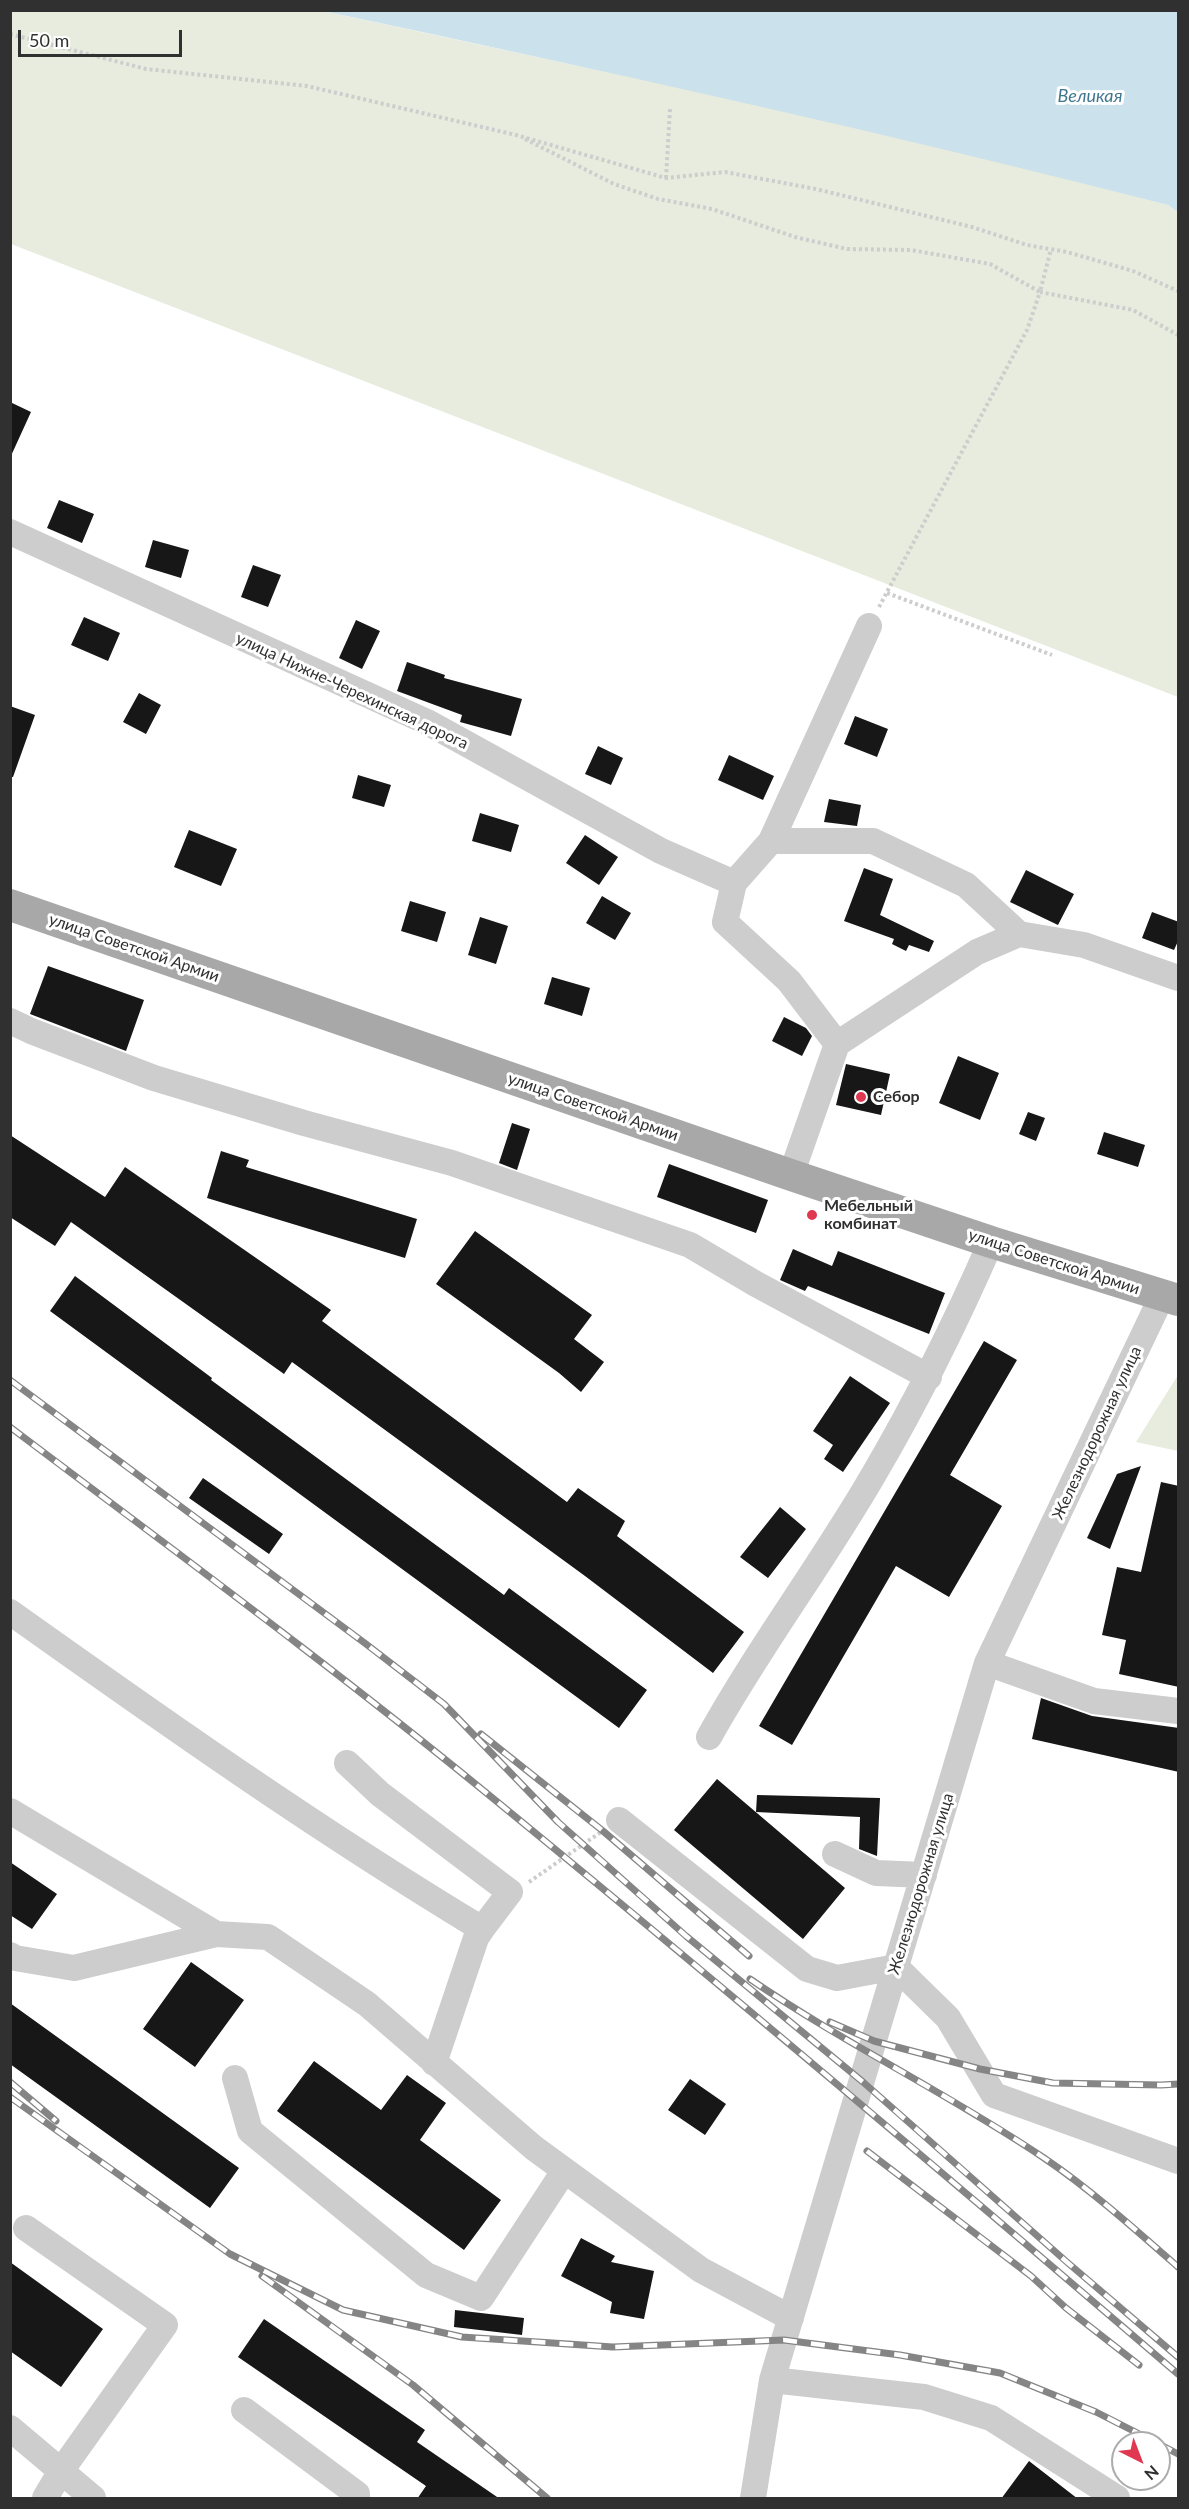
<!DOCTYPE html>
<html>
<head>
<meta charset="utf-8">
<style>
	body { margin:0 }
	#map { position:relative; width:1189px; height:2509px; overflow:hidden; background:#fff; font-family:Lato,sans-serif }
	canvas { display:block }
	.frame { position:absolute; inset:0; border:12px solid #303030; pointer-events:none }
	.north { position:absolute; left:1111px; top:2431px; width:60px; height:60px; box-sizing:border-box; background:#fff; border:2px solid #acacac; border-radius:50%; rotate:138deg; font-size:16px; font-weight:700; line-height:24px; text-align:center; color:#303030 }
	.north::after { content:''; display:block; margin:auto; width:21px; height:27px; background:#e13851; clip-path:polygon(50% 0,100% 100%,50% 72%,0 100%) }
	.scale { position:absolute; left:18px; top:30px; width:164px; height:27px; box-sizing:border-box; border:3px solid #303030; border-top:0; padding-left:8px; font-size:18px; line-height:21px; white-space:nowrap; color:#303030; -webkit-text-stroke:4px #fff; paint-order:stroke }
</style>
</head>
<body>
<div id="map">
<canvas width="1189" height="2509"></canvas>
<div class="frame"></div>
<div class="north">N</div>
<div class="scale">50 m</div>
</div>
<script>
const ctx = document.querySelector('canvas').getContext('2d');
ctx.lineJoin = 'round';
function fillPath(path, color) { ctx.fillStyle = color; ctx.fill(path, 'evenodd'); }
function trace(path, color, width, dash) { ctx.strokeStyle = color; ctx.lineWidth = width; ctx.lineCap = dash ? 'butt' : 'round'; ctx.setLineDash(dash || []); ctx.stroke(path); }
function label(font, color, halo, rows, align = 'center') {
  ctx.font = font + ' Lato,sans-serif'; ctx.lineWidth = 6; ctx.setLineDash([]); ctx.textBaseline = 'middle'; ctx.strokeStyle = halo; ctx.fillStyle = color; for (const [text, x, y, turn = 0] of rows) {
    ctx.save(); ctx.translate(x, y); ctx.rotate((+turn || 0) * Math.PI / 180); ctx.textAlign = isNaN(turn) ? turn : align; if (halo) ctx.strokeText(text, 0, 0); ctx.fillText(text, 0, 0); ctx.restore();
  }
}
fillPath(new Path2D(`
	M10 11H323L714 95 969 154 1168 205 1178 212V697L11 244Z
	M1178 1375V1451L1136 1442Z`), '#e7ecde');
fillPath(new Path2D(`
	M323 11H1178V212L1168 205C888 133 606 71 323 11Z`), '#cbe1eb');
fillPath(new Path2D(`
	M10 402 31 412 10 458Z
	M59 500 94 514 82 543 47 528Z
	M153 540 189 550 181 578 145 567Z
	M253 565 281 575 268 607 241 597Z
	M84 617 120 633 108 661 71 645Z
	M356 620 380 631 362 669 339 658Z
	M407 662 445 675 444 678 522 699 511 736 460 722 462 715 397 691Z
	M139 693 161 705 146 734 123 722Z
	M10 706 35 715 13 777H10Z
	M855 716 888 729 877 757 844 744Z
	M598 746 623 758 611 785 585 774Z
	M729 755 774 776 763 800 718 780Z
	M358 775 391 785 384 807 352 798Z
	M829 799 861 805 857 826 824 822Z
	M480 813 519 825 511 852 472 841Z
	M189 830 237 849 221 886 174 867Z
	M585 835 618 857 599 885 566 863Z
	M864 868 893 879 880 915 934 941 929 952 909 945 906 951 892 944 894 939 844 921Z
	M1026 870 1074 894 1058 925 1010 902Z
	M602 896 631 913 615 940 586 923Z
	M410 901 446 912 437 942 401 931Z
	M1152 912 1179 922V939L1174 950 1142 938Z
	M480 917 508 926 496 964 468 955Z
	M48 966 144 1000 126 1051 30 1014Z
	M552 977 590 988 582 1016 544 1004Z
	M784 1017 806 1028 812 1036 802 1056 772 1041Z
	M958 1056 999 1073 980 1120 939 1103Z
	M846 1064 890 1074 881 1115 836 1105Z
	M1028 1112 1045 1118 1036 1141 1019 1134Z
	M512 1123 530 1129 517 1170 499 1163Z
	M1104 1132 1145 1145 1138 1167 1097 1154Z
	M10 1135 105 1197 125 1167 331 1310 322 1321 567 1502 578 1488 625 1521 617 1536 744 1632 713 1673 585 1576 292 1362 284 1374 71 1222 55 1246 10 1217Z
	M221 1151 249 1160 246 1167 417 1219 405 1258 207 1198Z
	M669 1164 768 1200 756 1233 657 1197Z
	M475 1231 592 1315 574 1339 604 1362 581 1392 559 1373 436 1284Z
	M793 1249 832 1266 838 1251 945 1293 929 1334 808 1286 805 1291 780 1280Z
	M75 1276 212 1378 211 1380 504 1595 509 1588 647 1690 619 1728 50 1311Z
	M984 1341 1017 1360 950 1475 1002 1506 949 1597 896 1566 792 1745 759 1726Z
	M850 1376 890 1403 843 1472 824 1459 833 1445 813 1431Z
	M1141 1466 1110 1549 1087 1538 1117 1474Z
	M203 1478 283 1534 269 1554 189 1498Z
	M1161 1482 1179 1486V1687L1119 1674 1126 1640 1102 1635 1117 1567 1141 1572Z
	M780 1507 806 1529 768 1578 740 1557Z
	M1041 1698 1092 1716 1179 1728V1772L1032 1739Z
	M717 1779 845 1888 803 1939 674 1830Z
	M757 1795 880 1798 877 1856 859 1849 860 1817 756 1812Z
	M10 1862 57 1894 32 1929 10 1915Z
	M191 1962 244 2000 195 2067 143 2029Z
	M10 2003 239 2168 210 2208 10 2064Z
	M314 2061 381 2110 407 2075 446 2103 420 2140 501 2200 464 2250 277 2111Z
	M690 2079 726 2104 705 2135 668 2110Z
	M581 2238 615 2256 611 2262 654 2271 644 2319 610 2313 612 2302 561 2276Z
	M10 2262 103 2329 61 2387 10 2351Z
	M455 2310 524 2318 522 2335 454 2327Z
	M264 2319 425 2430 417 2442 500 2499H417L426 2486 238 2357Z
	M1029 2461 1078 2499H1001Z`), '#171717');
trace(new Path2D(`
	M10 34 146 69 307 86 516 135 666 178 725 172 816 189 972 227 1027 245 1067 252 1133 271 1178 291
	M525 139 614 184 658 199 712 209 795 237 847 249 911 250 990 264 1040 292 1051 249
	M666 178 670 109
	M887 593 1052 655
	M879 607 1027 330 1040 292 1133 310 1178 335
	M529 1882 601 1832`), '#cdcdcd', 4, [3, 3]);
trace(new Path2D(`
	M10 532 427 722 661 851 734 883 771 841 869 626
	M771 841H873L966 885 1019 934 1084 945 1178 978
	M734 883 725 922 789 981 837 1044 791 1175
	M10 1021 31 1031 154 1078 304 1123 452 1163 690 1245 756 1284 929 1377
	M837 1044 977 952 1019 934
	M10 1612C166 1723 318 1830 482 1929L476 1938 434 2063
	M987 1663 1094 1701 1178 1711
	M709 1737C759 1647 822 1564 874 1474 918 1399 956 1322 991 1242
	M347 1763 380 1794 510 1892 482 1929
	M10 1811 216 1934
	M619 1820 807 1969 837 1978 896 1967 948 2018 994 2095 1178 2161
	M835 1854 876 1873 924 1875
	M10 1955 15 1958 74 1968 216 1934 268 1937 367 2004 534 2148 701 2270 791 2318
	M235 2078 250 2131 426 2275 481 2298 564 2171
	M26 2228 165 2325 61 2471 45 2498
	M772 2380 924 2397 991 2418 1117 2498
	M244 2410 357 2494V2498
	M10 2428 93 2498
	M753 2498 772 2380 987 1663 1162 1296`), '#cdcdcd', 26);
trace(new Path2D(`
	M10 905 791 1175 991 1242 1178 1300`), '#a8a8a8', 32);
const rail = new Path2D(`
	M10 1380 366 1644 444 1704 558 1822 686 1936 863 2082 1068 2263 1178 2357
	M10 1427C169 1547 330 1665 484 1791 718 1982 949 2178 1178 2374
	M481 1734 603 1831 749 1956
	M750 1979C845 2044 949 2094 1044 2158 1090 2189 1136 2230 1178 2267
	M830 2022 874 2041 980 2069 1053 2083 1161 2085 1178 2084
	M10 2082 56 2121
	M10 2097 230 2254 343 2310 462 2337 613 2347 784 2340 900 2355 1000 2373 1096 2412 1157 2443
	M867 2151 1031 2276 1066 2308 1139 2365
	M262 2276 413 2385 547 2498
	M1159 2444 1178 2454`);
trace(rail, '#858585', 7);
trace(rail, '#fff', 4.5, [14]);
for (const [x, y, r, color] of [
	[861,1097,6,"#e13851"],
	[812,1215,6,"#e13851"]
]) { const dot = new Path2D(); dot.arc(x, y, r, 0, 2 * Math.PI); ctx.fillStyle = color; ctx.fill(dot); trace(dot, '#fff', 2); }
label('16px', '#303030', '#fff', [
	["улица Нижне-Черехинская дорога",352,691,25],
	["улица Советской Армии",134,948,19],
	["улица Советской Армии",593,1107,19],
	["улица Советской Армии",1054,1262,18],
	["Железнодорожная улица",1097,1433,-65],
	["Железнодорожная улица",921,1884,-73]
]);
label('bold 16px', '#303030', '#fff', [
	["Себор",873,1097],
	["Мебельный",824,1206],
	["комбинат",824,1224]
], 'left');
label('italic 18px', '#3f7790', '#fff', [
	["Великая",1090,96]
]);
</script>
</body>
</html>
